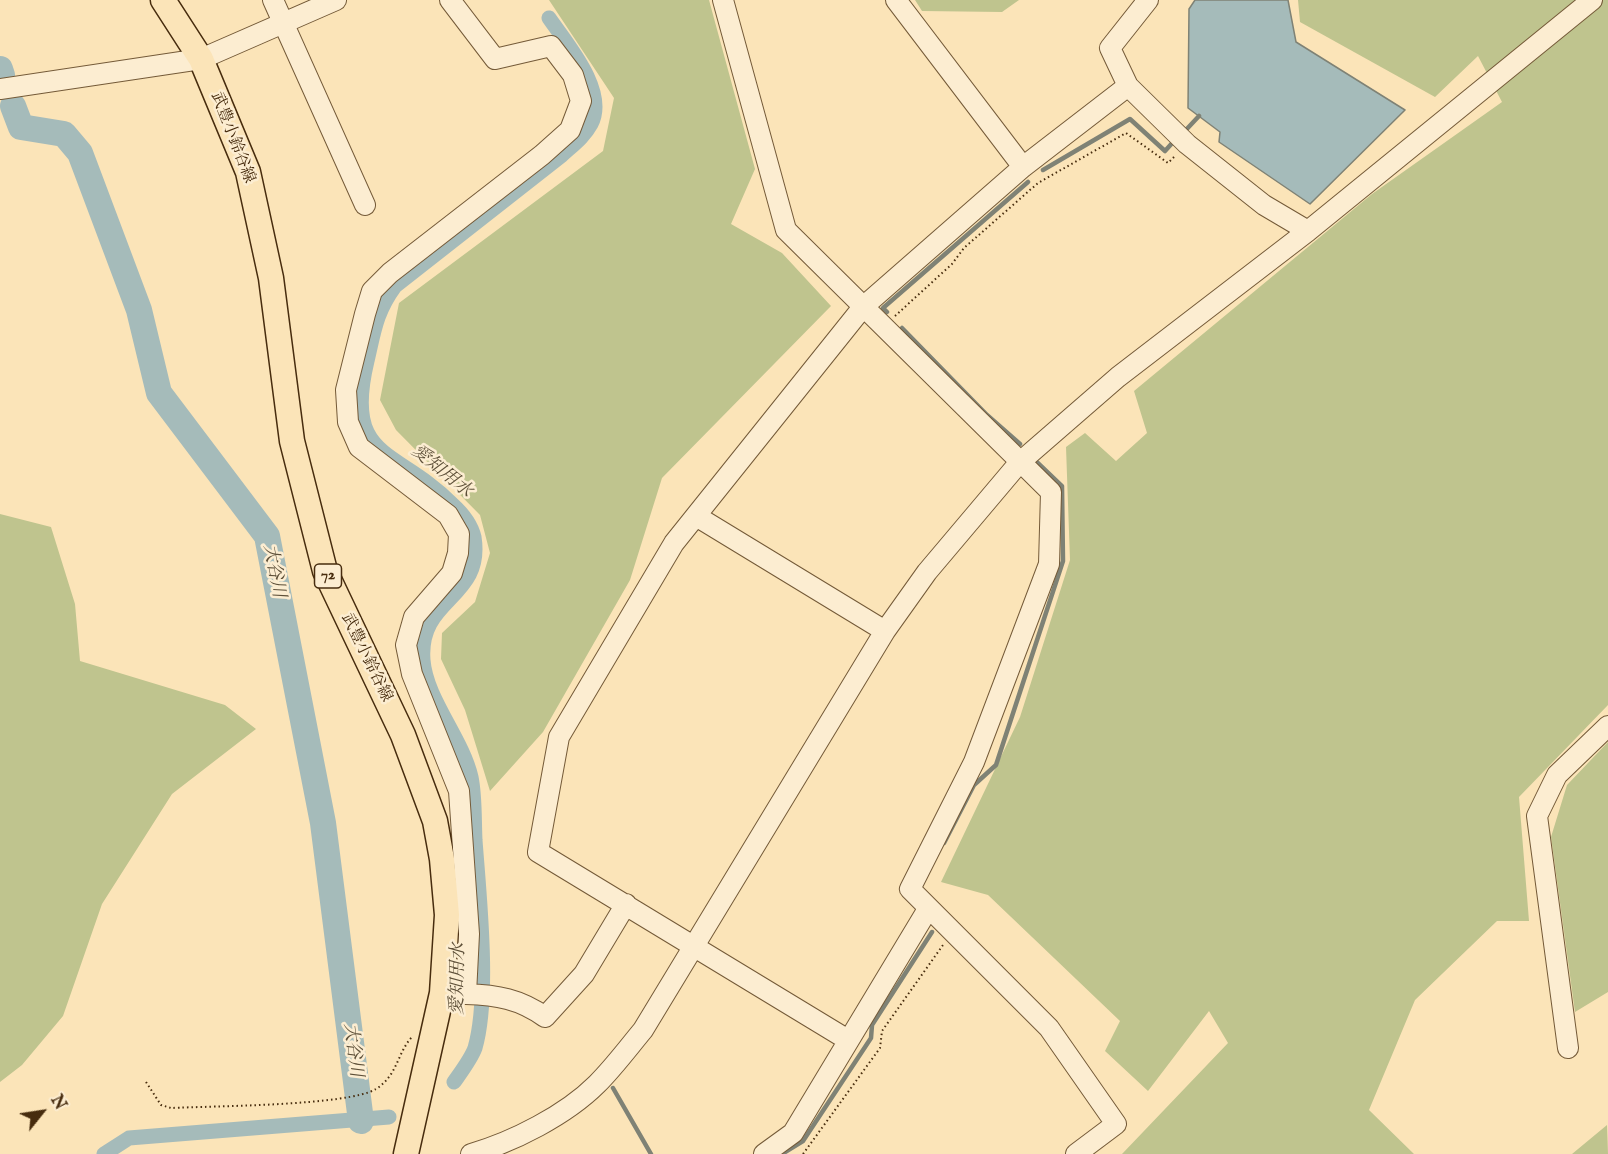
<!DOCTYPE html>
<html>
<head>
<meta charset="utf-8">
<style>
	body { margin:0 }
	#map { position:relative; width:1608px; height:1154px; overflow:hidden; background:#fbe4b8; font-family:"IM FELL English",serif }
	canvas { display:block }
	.north { position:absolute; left:12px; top:1082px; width:60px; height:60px; -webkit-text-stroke:4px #fcedd1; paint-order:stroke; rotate:60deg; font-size:16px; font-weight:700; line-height:24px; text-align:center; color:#472c0e }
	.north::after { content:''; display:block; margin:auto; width:21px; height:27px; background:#472c0e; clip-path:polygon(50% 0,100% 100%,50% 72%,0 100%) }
</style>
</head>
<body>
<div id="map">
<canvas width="1608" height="1154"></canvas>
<div class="north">N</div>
</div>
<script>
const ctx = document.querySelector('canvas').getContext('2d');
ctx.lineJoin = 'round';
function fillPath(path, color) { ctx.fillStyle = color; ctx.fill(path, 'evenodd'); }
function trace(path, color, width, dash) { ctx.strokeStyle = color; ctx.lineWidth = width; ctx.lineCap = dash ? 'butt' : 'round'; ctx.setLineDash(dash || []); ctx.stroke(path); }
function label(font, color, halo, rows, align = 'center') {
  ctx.font = font + ' "IM FELL English","Noto Serif JP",serif'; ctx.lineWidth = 5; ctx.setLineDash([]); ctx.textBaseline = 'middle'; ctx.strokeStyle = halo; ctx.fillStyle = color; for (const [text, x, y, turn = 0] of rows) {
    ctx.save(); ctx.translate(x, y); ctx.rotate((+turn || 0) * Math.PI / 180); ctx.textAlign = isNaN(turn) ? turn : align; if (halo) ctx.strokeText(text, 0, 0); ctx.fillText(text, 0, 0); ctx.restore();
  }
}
fillPath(new Path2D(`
	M549 0H709L755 169 731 224 782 253 831 306 662 478 630 580 543 732 490 791 465 710 441 659 442 633 475 602 490 553 480 515 396 430 380 400 399 303 603 151 614 98Z
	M915 0H1019L1002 12 922 11Z
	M1298 0H1608V705L1519 797 1529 921H1497L1415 1000 1369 1110 1414 1154H1122L1228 1043 1209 1011 1148 1091 1105 1051 1120 1021 988 895 941 882 1020 717 1070 560 1066 447 1085 433 1116 461 1147 433 1134 391 1372 194 1502 102 1478 56 1435 97 1300 22Z
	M0 514 51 527 75 604 80 661 225 705 256 729 172 794 102 904 63 1016 22 1065 0 1082Z
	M1608 742V992L1575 1012 1551 837 1567 785Z
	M1607 1125 1608 1154H1572Z`), '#bfc48e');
const water = new Path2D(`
	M1195 0H1288L1296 42 1405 110 1310 204 1219 142 1220 132 1188 108 1189 9Z`);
fillPath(water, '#a5bbba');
trace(water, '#7f8275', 1.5);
trace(new Path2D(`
	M1184 132 1199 116
	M1043 170 1130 119 1165 151 1174 141
	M887 312 883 308 1028 182
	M902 328 987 415 1020 444
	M944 843 974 785 996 765 1063 561 1062 486 1038 463
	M613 1088 651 1154
	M782 1154 803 1141 871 1038 872 1025 932 932`), '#7f8275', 4.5);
trace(new Path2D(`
	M454 1082C461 1072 471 1059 475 1048 490 996 479 895 475 840 474 820 475 796 471 777 462 738 426 699 423 660 418 597 484 600 474 537 471 524 462 513 452 504 397 448 343 461 367 361 374 331 376 312 395 286L562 155C573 145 584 137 591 124 608 91 567 44 549 18
	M104 1154 129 1138 389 1117`), '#a5bbba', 15);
trace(new Path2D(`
	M0 69 2 75
	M13 106 21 127 64 134 80 153 139 310 159 393 267 536 323 823 361 1121`), '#a5bbba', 26);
const minor = new Path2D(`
	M273 0 365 205
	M450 0 495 59 551 46 573 75 581 101 570 130 542 155 390 273 372 291 365 314 346 390 348 422 359 447 448 515 459 534 458 553 452 573 414 617 406 645 412 674 459 791 469 934 466 994C497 995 520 999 545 1017L584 974 626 904
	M723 0 786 230 1051 492 1049 564 974 762 910 889 1049 1028 1116 1124 1076 1154
	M896 0 1023 167
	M1148 0 1110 48 1128 86 1187 144 1264 205 1308 231
	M0 89 201 59 336 0
	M696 516 885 631
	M848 1040 538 852 559 737 674 543 863 307 1023 167 1128 86
	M1568 1048 1537 816 1557 775 1608 726
	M471 1154C513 1142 566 1115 597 1084 614 1067 628 1048 643 1030L885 631 927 572 1019 463 1118 377 1308 231 1592 0
	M764 1154 793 1133 928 909`);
const major = new Path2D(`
	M163 0 201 59 248 172 271 278 292 441 325 571 403 735 435 821 442 859 447 915 442 993 406 1154`);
trace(minor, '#745a38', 22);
trace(major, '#472c0e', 27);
trace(new Path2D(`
	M895 316 952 264 964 248 1038 183 1126 133 1168 163 1176 155
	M146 1082 161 1105 171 1108C210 1106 348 1106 376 1089 398 1075 397 1053 412 1037
	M803 1154 880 1048 882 1031 943 945`), '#472c0e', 2, [1.5, 3]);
trace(minor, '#fcedd1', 20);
trace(major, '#fbe4b8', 24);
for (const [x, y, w] of [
	[328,576,27]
]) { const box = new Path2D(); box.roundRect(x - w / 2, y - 12, w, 24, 4.5); ctx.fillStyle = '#fcedd1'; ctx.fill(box); trace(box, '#472c0e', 1.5); }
label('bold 15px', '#472c0e', null, [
	["72",328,576]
]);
label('16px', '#472c0e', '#fcedd1', [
	["武豊小鈴谷線",232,138,69],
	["武豊小鈴谷線",366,658,64]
]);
label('italic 18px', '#5e5039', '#fcedd1', [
	["愛知用水",441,472,39],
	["大谷川",273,571,79],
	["愛知用水",459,979,-89],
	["大谷川",352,1050,83]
]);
</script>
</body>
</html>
